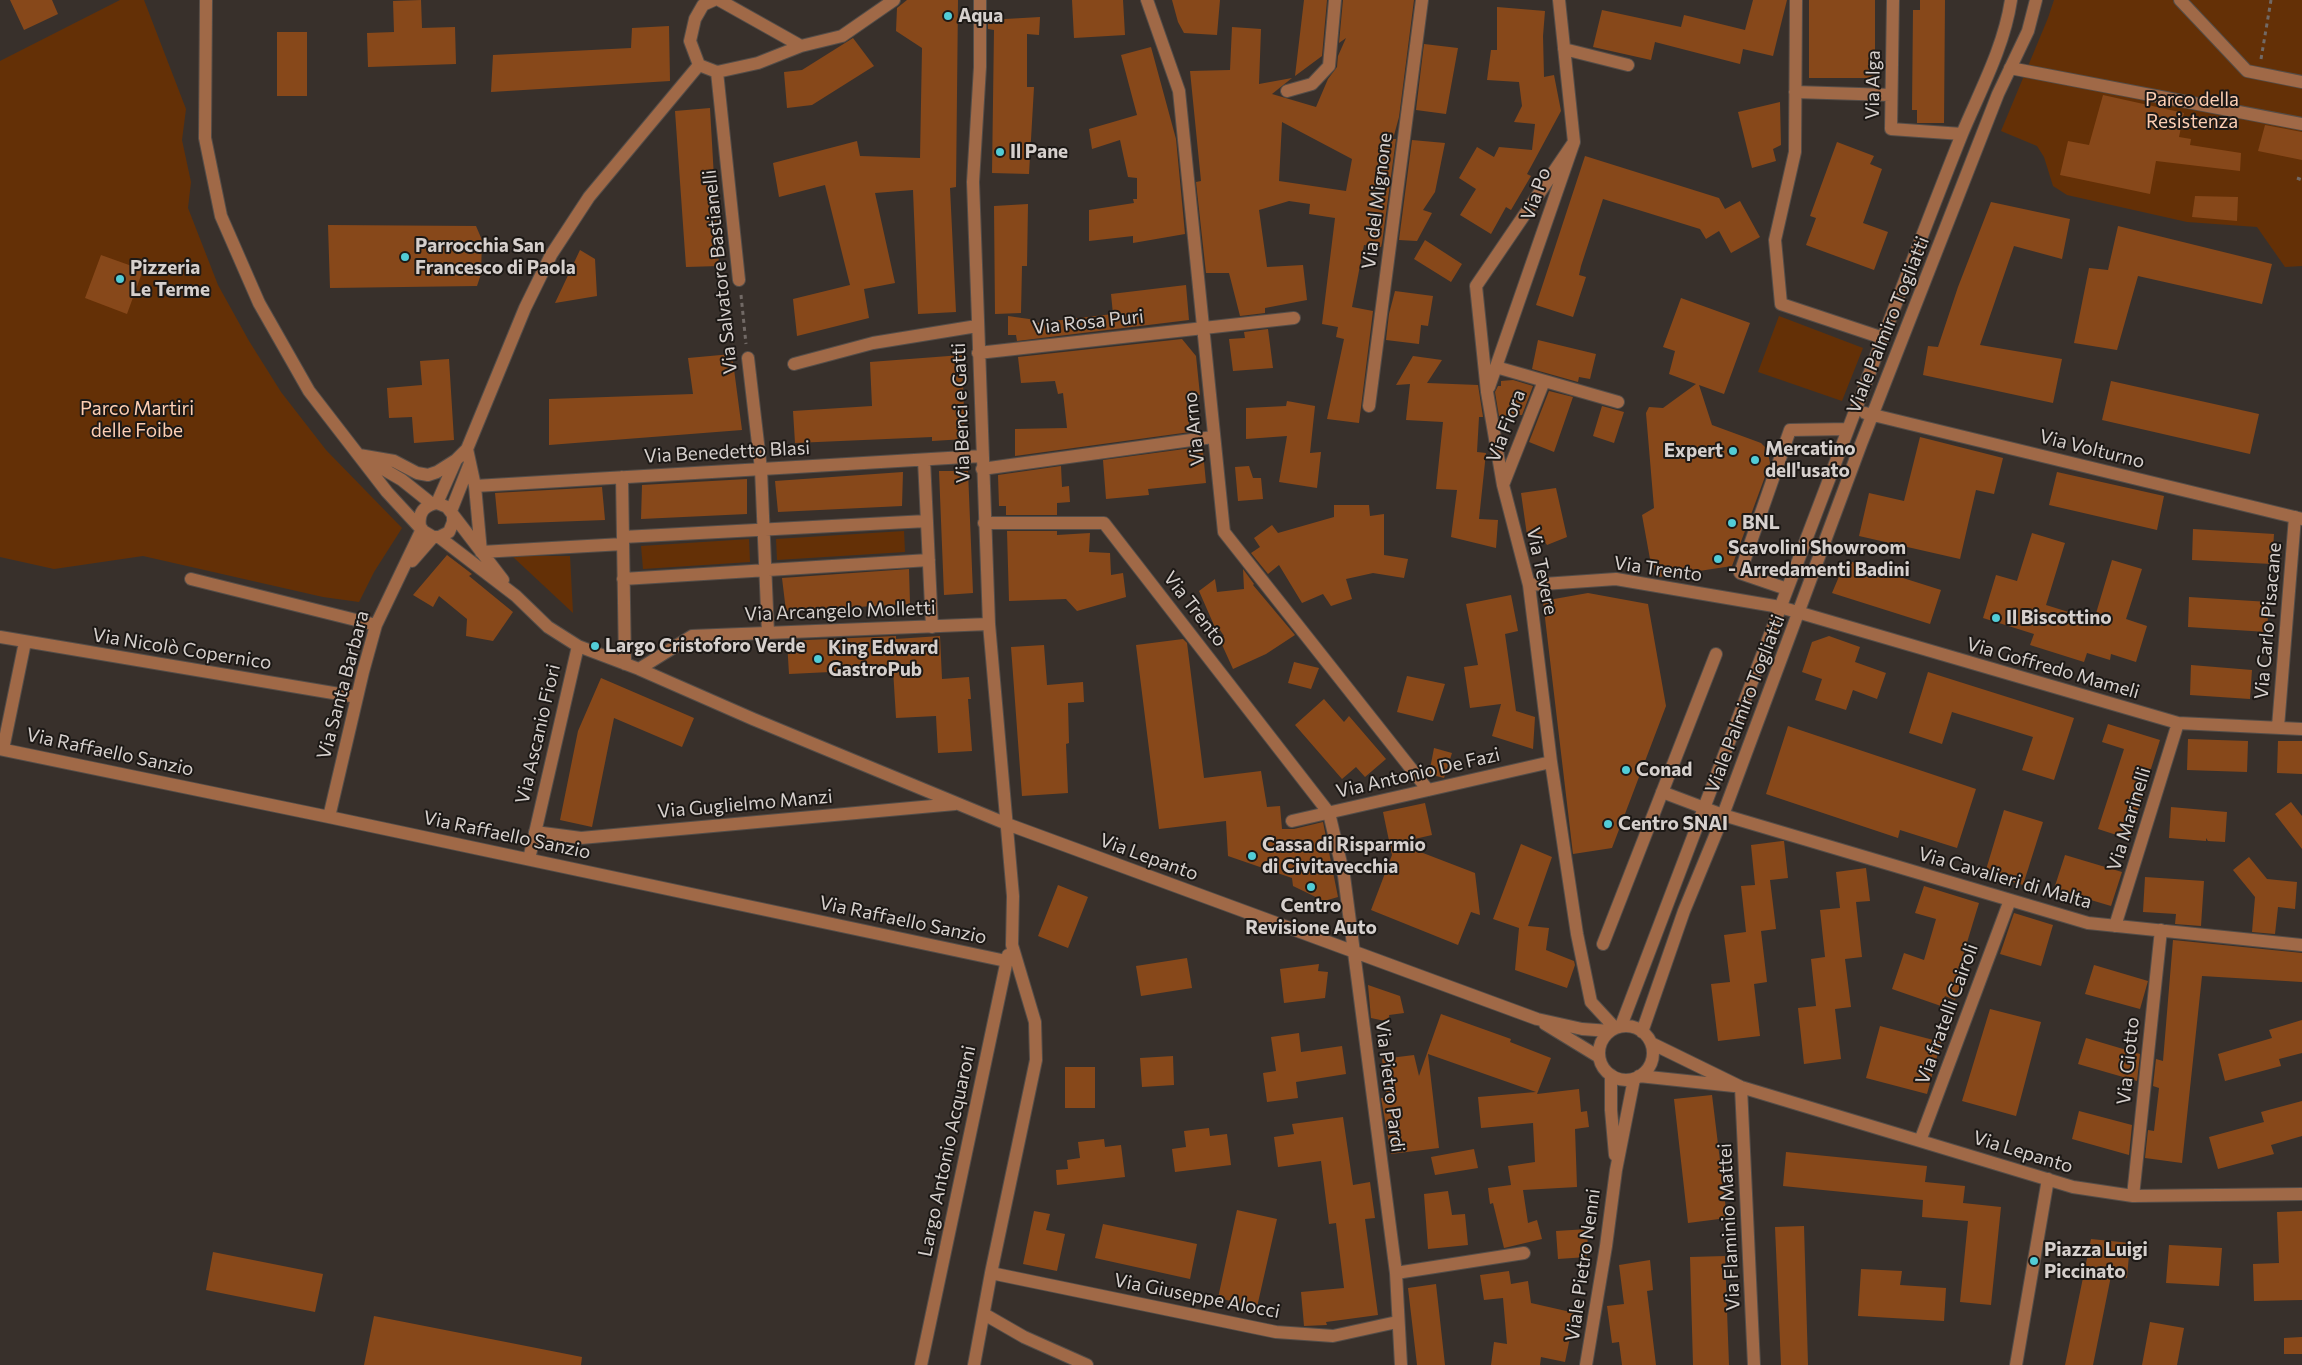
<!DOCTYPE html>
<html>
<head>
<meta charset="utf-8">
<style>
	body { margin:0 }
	canvas { display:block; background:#38302b }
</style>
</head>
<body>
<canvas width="2302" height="1365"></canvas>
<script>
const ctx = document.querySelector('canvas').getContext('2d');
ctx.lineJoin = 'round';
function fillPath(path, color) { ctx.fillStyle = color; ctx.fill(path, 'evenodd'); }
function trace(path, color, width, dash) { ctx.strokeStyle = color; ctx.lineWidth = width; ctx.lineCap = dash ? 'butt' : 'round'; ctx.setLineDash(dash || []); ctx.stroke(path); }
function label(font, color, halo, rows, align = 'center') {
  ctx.font = font + ' Commissioner,sans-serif'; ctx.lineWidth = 4; ctx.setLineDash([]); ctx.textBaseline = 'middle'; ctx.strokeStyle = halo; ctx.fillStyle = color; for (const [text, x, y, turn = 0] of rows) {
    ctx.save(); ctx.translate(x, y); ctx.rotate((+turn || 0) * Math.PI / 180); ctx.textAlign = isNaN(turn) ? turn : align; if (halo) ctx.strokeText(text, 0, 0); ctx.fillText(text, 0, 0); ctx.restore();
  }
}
fillPath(new Path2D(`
	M120 0H144L186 109 182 140 191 182 188 208 218 285 249 341 281 392 326 450 402 528 374 572 359 602 323 597 143 556 54 569 0 557V61Z
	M2054 0H2302V266L2285 267 2257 227 2187 222 2067 195 2053 186 2044 157 2037 146 2001 131 2048 18Z
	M1779 316 1863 348 1842 401 1758 372Z
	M904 531 905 552 777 560 776 539Z
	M749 539 750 562 643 569 641 546Z
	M512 556H570L573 613Z`), '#643006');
fillPath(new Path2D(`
	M10 0H52L58 14 24 30Z
	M421 0 422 28 455 27 456 64 368 67 367 33 394 32 393 1Z
	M907 0H958L956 187 950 188 956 312 918 314 913 190 875 193 895 283 864 289 869 318 797 336 793 299 850 285 825 185 779 197 773 163 857 141 860 156 920 158 922 48 896 31 897 8Z
	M1072 0H1123L1125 35 1074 38Z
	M1172 0H1220L1217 35 1184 33 1178 22Z
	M1304 0H1327L1322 56 1295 76Z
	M1343 0H1414L1399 117 1393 139H1396L1382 243 1381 247 1364 245 1352 307 1373 311 1359 423 1327 419 1344 339 1336 337 1338 327 1322 324 1335 218 1309 214 1310 204 1289 201 1259 210 1267 267 1303 265 1307 300 1265 308V313L1240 316 1229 273H1206L1196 182 1201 181 1190 71 1230 70 1232 27 1261 29 1259 84 1292 78 1272 94 1316 107 1328 79 1337 67 1338 56 1346 38 1339 43ZM1282 122 1352 159 1346 191 1279 181Z
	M1753 0H1787L1773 56 1743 49 1740 64 1655 42 1651 60 1593 47 1602 10 1681 27 1684 15 1745 30Z
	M1809 0H1875V78H1809Z
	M1920 0H1945L1944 123H1917V110H1912L1913 10H1920Z
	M1497 7 1545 11 1543 36 1544 77 1554 75 1561 111 1527 174 1531 176 1511 210 1506 207 1491 234 1460 215 1476 189 1459 178 1477 147 1494 157 1499 147 1532 150 1535 124 1514 122 1522 106 1519 82 1487 80 1491 50H1497Z
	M1040 17 1039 35 1027 34V87H1034L1029 174 992 173 994 30 988 29V20Z
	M669 26 670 81 491 92 493 55 631 48 632 28Z
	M277 32H307V96H277Z
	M853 38 874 66 812 105 787 108 784 72 802 70Z
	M1424 44 1458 48 1446 114 1416 110Z
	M1151 47 1176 139 1185 234 1133 243V236L1089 241V210L1134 203 1133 199H1137V178L1128 177 1120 140 1092 149 1089 129 1137 115 1121 55Z
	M2103 95 2184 113 2179 137 2191 139 2190 145 2241 153 2240 171 2156 161 2150 194 2060 175 2068 141 2089 145Z
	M1780 102 1781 145 1773 149 1776 161 1752 168 1738 112Z
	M710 108 719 266 686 267 675 111Z
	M2265 125 2302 132V160L2258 151Z
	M1412 140 1445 143 1435 192 1423 210 1432 213 1417 241 1399 240Z
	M1837 142 1874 156 1870 164 1882 169 1863 223 1888 232 1874 270 1806 245 1816 218 1810 216Z
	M1585 156 1719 198 1725 209 1740 201 1760 237 1731 253 1719 231 1706 239 1700 229 1603 199 1581 266 1579 275 1586 277 1573 317 1536 305Z
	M2195 196 2238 197 2237 221 2192 217Z
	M1991 202 2070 219 2062 259 2014 246 1980 345 2062 359 2053 403 1923 375 1928 346 1938 347 1958 287Z
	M1028 204 1027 266H1022L1021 313 995 314 994 206Z
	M328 225 476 226 482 240 481 274 477 286 330 288Z
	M2118 226 2272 264 2262 304 2138 276 2117 350 2074 343 2089 268 2108 270Z
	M1425 240 1462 264 1451 282 1414 259Z
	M580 250 595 259 597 296 555 303Z
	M101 255 143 270 127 314 85 298Z
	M1186 285 1189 320 1017 341 1016 335H1008V316L1036 320V323L1113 314 1111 294Z
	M1395 291 1433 296 1428 326 1421 325 1419 344 1386 340 1389 314Z
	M1681 298 1750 323 1724 394 1699 385 1712 425 1761 443 1767 449 1770 463 1732 566 1659 577 1650 559 1642 515 1654 508 1646 413 1649 407 1663 408 1696 384 1669 374 1675 351 1663 347Z
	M1268 329 1273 368 1233 371 1229 339 1245 338 1244 332Z
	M1182 339 1196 356 1200 395 1186 397 1190 432 1015 456V429L1067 428 1063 393 1058 394 1055 381 1021 383 1018 357Z
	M1538 340 1596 354 1590 379 1579 377 1578 382 1532 369Z
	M732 354 742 430 549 445V399L693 394 688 358Z
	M962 355 965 439 932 441V437L795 443 793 411 872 406 870 362Z
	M1413 356 1442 360 1427 383 1478 385 1483 417H1479L1477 452 1486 453 1479 519 1498 520 1496 548 1451 537 1457 490 1436 489 1443 422 1406 420 1410 384 1396 385Z
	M449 359 454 440 414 443 412 417 389 418 387 388 422 385 420 361Z
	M1513 380 1533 386 1522 415 1499 416 1495 392 1498 386H1501V381Z
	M2111 381 2259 414 2250 454 2102 420Z
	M1549 391 1573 397 1554 452 1529 442Z
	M1287 401 1315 406 1310 453 1321 452 1317 488 1279 482 1287 436 1246 439V408L1286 406Z
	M1602 406 1624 412 1614 443 1593 436Z
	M1920 437 2003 458 1994 494 1976 490 1960 559 1859 536 1869 493 1904 501Z
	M1192 448V453L1203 452 1206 483 1148 489 1149 495 1106 499 1103 460Z
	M1061 466 1062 487 1069 486 1070 502 1057 503V515H1006V506H999L998 475Z
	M1249 466 1253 478H1261L1263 499 1238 501 1235 467Z
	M939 471H968L973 593 944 595Z
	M903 472 902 506 778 512 775 481Z
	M2057 472 2164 496 2157 530 2049 505Z
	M747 479V514L641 519 642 485Z
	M602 487 605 520 498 524 495 493Z
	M1556 488 1567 537 1547 545 1540 535H1527L1521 493Z
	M1334 505H1369L1370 516 1384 514V555L1408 559 1404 578 1373 573 1346 579 1352 599 1331 606 1323 594 1302 603 1279 565 1268 574 1251 553 1260 547 1254 538 1272 525 1278 533 1334 517Z
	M2193 529 2274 534 2272 564 2192 560Z
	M1007 531H1057V535L1090 533 1089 552 1110 553 1111 575 1123 573 1126 597 1077 611 1066 599 1009 601Z
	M2032 533 2065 543 2046 605 2094 620 2112 560 2142 569 2126 619 2147 626 2136 662 2111 654 2110 660 2087 653 2084 662 2030 645 2034 634 1983 618 1996 575 2017 581Z
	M447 555 472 574 469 576 513 612 493 641 466 636 467 619 439 596 433 607 413 595Z
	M1846 560 1941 590 1930 624 1832 593Z
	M909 569 910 604 786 611 782 578Z
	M1243 569 1254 584 1253 585 1295 635 1266 654 1233 669 1219 638 1224 636 1220 630 1217 632 1199 591 1215 579 1217 592 1244 589Z
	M1588 593 1648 604 1666 706 1612 848 1573 854 1543 601Z
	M1511 595 1518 631 1505 634 1516 711 1535 717 1533 749 1492 736 1501 704 1470 708 1464 667 1478 665 1466 604Z
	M2189 597 2269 602 2267 632 2188 627Z
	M896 636V639L940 636 942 679 969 677 971 699H968L972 751 938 753 936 716 896 718 893 669 789 674 787 641Z
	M1829 636 1860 647 1855 662 1886 673 1877 699 1853 690 1846 710 1815 700 1822 679 1802 672 1812 642Z
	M1183 639 1187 643 1204 778 1261 771 1267 807 1280 806 1282 829H1294L1323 822 1338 897 1324 901 1293 886 1292 878 1228 856 1226 821 1159 829 1136 645Z
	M1044 645 1047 685 1083 682 1084 702 1068 703 1069 743 1066 744 1068 793 1022 796 1011 647Z
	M1294 662 1319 668 1311 689 1288 683Z
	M2191 665 2252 670 2250 699 2190 695Z
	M1928 672 2074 718 2054 780 2022 770 2033 737 1952 712 1942 744 1909 733Z
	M1407 676 1445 684 1433 721 1397 712Z
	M601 678 694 718 682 747 614 718 592 827 560 820 578 731Z
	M1324 699 1344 722 1349 716 1386 759 1365 777 1356 767 1342 779 1295 725Z
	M2108 724 2160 740 2129 839 2098 829 2124 749 2102 742Z
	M1788 726 1976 789 1957 848 1900 830 1898 838 1766 794Z
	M2188 739 2248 741 2247 772 2187 770Z
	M2278 741H2302V774L2277 773Z
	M1434 748 1452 753 1444 778 1429 774Z
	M2291 802 2302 816V849L2275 814Z
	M1425 803 1432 835 1397 843 1475 873 1480 915 1471 912 1458 945 1371 910 1392 855 1383 812Z
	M2171 807 2227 812 2225 842 2208 841 2206 838V841L2169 838Z
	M2004 810 2043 822 2023 885 1985 873Z
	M1782 841H1784L1788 878 1770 880 1776 929 1761 931 1767 982 1754 984 1760 1036 1718 1041 1711 984 1730 982 1724 935 1746 932 1741 886 1755 885 1751 845Z
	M1521 844 1552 857 1528 926 1549 928 1546 950 1574 961 1575 965 1567 988 1515 970 1519 928 1493 919Z
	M2065 855 2122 872 2111 906 2054 889Z
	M2249 857 2267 879 2297 882 2295 909 2278 907 2275 934 2252 932 2255 897 2233 870Z
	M1866 868 1870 901 1856 902 1862 957 1845 959 1851 1007 1835 1009 1841 1059 1804 1064 1798 1008 1816 1006 1811 959 1825 957 1820 910 1840 908 1836 872Z
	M2145 877 2204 881 2201 926 2175 924 2176 914 2143 912Z
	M1058 885 1088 897 1068 948 1038 936Z
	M1924 886 1979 903 1958 972 1964 974 1955 1000 1945 996 1941 1006 1892 989 1904 953 1924 960 1936 919 1915 913Z
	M2014 913 2053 925 2041 966 2000 954Z
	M2173 940 2302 953V982L2202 976 2182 1163 2145 1158 2148 1130 2154 1131 2159 1088 2153 1086 2156 1059 2163 1061Z
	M1187 958 1192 988 1141 996 1136 966Z
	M1319 964 1318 971 1328 972 1325 998 1284 1003 1280 969Z
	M2094 965 2148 981 2140 1009 2085 994Z
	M1368 985 1400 996 1404 1013 1389 1015 1390 1022 1371 1018Z
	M1990 1009 2041 1022 2016 1116 1962 1101Z
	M1441 1014 1511 1039 1510 1042 1551 1058 1537 1094 1579 1089 1581 1112 1587 1111 1589 1127 1575 1129 1577 1187 1523 1190 1528 1223 1537 1220 1542 1239 1504 1248 1493 1203 1490 1204 1488 1188 1511 1185 1508 1166 1535 1162 1533 1123 1481 1128 1478 1097 1536 1092 1428 1054 1439 1148 1391 1154 1381 1098H1387L1382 1059 1414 1055 1419 1076Z
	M2302 1020V1053L2279 1059 2281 1066 2225 1081 2218 1054 2272 1038 2269 1030Z
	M1880 1026 1941 1042 1927 1094 1866 1078Z
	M1299 1033 1301 1052 1342 1046 1346 1074 1296 1082 1298 1098 1267 1102 1263 1073 1276 1071 1271 1037Z
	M2086 1038 2140 1054 2137 1081 2078 1064Z
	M1173 1056 1174 1085 1142 1087 1140 1058Z
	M1065 1067H1095V1108H1065Z
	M1712 1095 1727 1218 1688 1223 1674 1099Z
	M2302 1101V1136L2271 1145 2274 1154 2218 1169 2209 1137 2264 1122 2261 1112Z
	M2079 1111 2132 1125 2129 1155 2072 1139Z
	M1343 1117 1353 1185 1370 1182 1375 1218 1365 1219 1378 1315 1326 1322 1327 1325 1304 1326 1301 1292 1344 1288 1336 1223 1329 1224 1321 1161 1278 1167 1274 1137 1294 1134 1292 1124Z
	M1209 1128 1210 1136 1227 1134 1231 1165 1175 1172 1172 1149 1186 1147 1184 1131Z
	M1104 1139 1105 1147 1121 1145 1125 1177 1057 1185 1056 1170 1068 1169 1067 1160 1080 1158 1078 1142Z
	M1474 1149 1478 1168 1435 1175 1431 1157Z
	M1786 1152 1927 1166 1925 1182 1965 1186 1963 1203 2001 1207 1991 1305 1960 1302 1968 1221 1922 1217 1923 1200 1783 1186Z
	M1448 1191 1452 1215 1465 1214 1468 1245 1428 1249 1424 1194Z
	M1237 1210 1277 1219 1257 1307 1218 1298Z
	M1034 1211 1050 1214 1046 1230 1065 1234 1057 1271 1023 1264Z
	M2302 1211V1300L2254 1301 2253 1264 2279 1263 2277 1212Z
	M1103 1224 1197 1244 1190 1279 1095 1258Z
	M1804 1226 1808 1365H1781L1775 1227Z
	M1588 1229 1587 1257 1558 1259 1556 1231Z
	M2091 1239 2130 1243 2127 1278 2111 1276 2093 1365H2065Z
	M2169 1245 2222 1248 2219 1286 2166 1283Z
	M213 1252 323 1274 315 1312 206 1290Z
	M1725 1256 1729 1365H1693L1690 1257Z
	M1650 1260 1653 1290 1647 1291 1656 1365H1622L1619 1342 1612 1343 1607 1306 1624 1304 1619 1265Z
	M1861 1269 1902 1271 1900 1285 1946 1288 1944 1321 1858 1316Z
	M1509 1271 1511 1284 1528 1281 1531 1303 1575 1313 1565 1362 1541 1357 1540 1365H1491L1494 1342 1507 1344 1503 1298 1484 1300 1480 1275Z
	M1436 1284 1445 1365H1417L1408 1288Z
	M374 1316 582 1357 581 1365H364Z
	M2150 1322 2184 1328 2177 1365H2142Z
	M2302 1337V1354H2284V1338Z`), '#87481a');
const minor = new Path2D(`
	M206 0 205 138 221 216 259 303 309 391 387 492 423 531 433 537H439L449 532 453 522V516
	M714 0 703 5 695 19 690 41 699 65 717 72 758 63 801 46 842 36 894 0
	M719 0 801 46
	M1147 0 1179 91 1224 532 1428 790
	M1796 0 1795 152 1775 240 1781 304 1883 338
	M1893 0 1891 129 1962 134
	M2180 0 2247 71 2302 82
	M1564 49 1628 65
	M2010 68 2302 124
	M717 72 739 280
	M1287 91 1312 84 1329 66 1335 0
	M1795 92 1891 95
	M1574 142 1476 286 1487 392 1503 485 1529 585 1551 762 1577 934 1591 1002 1615 1028
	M978 353 1294 318
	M748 358 761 469 768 633
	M794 364 873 343 977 326
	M1496 367 1618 402
	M1489 387 1574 142 1559 0
	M1369 406 1422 0
	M1865 413 2302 519
	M467 449 475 486 481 552
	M359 455 394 461 417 473 428 475 437 472 456 460
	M366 459 402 480 432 504
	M924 460 932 627
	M982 469 1213 437
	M622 477 625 664
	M1503 485 1544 381
	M475 486 982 456
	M437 503 456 460 467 449 525 308 551 255 589 197 699 65
	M451 511 470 463
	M984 523H1104L1329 813 1344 876 1396 1273 1401 1365
	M420 526C418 513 424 505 437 503L447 507 503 580
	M439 537 516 596 548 627 578 646 639 669 753 719 1007 824 1537 1019 1582 1029 1610 1031
	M623 537 927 521
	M481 552 623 544
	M412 561 433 537
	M191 579 376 625
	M623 579 929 560
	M1529 585 1616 579 1780 607 2178 723 2302 729
	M1787 589 1740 573 1790 430 1848 429
	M0 637 357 697
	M639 669 692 636 989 624
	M2278 727 2295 517
	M0 749 329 817 1006 961
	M3 749 25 642
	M1662 792 1723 815 2088 923 2302 945
	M329 817 363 672 376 625 422 529
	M1292 821 1551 762
	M535 832 581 838 955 804
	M529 859 578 646
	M2115 926 2178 723
	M1603 944 1716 654
	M1545 1024 1599 1057
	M1621 1026C1713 789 1800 551 1892 314 1915 254 1938 194 1962 134 1980 91 2004 47 2011 0
	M1599 1053a27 27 0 1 1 54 0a27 27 0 1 1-54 0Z
	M1642 1032 1684 911 1717 831 1861 444 1998 94 2028 31 2036 0
	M1651 1043 1741 1087 2073 1187 2133 1196 2302 1194
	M1611 1075V1110L1615 1155
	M1639 1076 1734 1086
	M1741 1087 1754 1365
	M1920 1141 2010 900
	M2133 1196 2161 930
	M991 1273 1276 1332 1333 1336 1397 1322
	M1396 1273 1524 1253
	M984 1314 1024 1337 1087 1365
	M921 1365 1008 955
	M974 1365 991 1273 1036 1060 1035 1022 1012 945 1013 896 989 624 973 182 980 67V0
	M1586 1365 1606 1246 1616 1170 1634 1079
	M2016 1365 2048 1179`);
trace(minor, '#544d48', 14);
trace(new Path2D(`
	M2261 59 2271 0
	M2297 178 2302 180
	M741 295 746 344`), '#716965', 3, [4, 4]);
trace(minor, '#a06947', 12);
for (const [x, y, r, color] of [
	[948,16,5,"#52ccd6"],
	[1000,152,5,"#52ccd6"],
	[405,257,5,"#52ccd6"],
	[120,279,5,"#52ccd6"],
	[1733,451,5,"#52ccd6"],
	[1755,460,5,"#52ccd6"],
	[1732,523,5,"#52ccd6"],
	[1718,559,5,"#52ccd6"],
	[1996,618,5,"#52ccd6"],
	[595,646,5,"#52ccd6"],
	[818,659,5,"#52ccd6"],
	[1626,770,5,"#52ccd6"],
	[1608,824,5,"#52ccd6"],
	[1252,856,5,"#52ccd6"],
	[1311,887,5,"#52ccd6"],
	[2034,1261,5,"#52ccd6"]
]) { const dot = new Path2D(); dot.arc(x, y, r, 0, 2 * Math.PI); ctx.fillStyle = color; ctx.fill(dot); trace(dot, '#1d1916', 2); }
label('bold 19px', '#d6d0cd', '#1d1916', [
	["Aqua",958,16],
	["Il Pane",1010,152],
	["Parrocchia San",415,246],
	["Francesco di Paola",415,268],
	["Pizzeria",130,268],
	["Le Terme",130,290],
	["Mercatino",1765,449],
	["dell'usato",1765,471],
	["Expert",1723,451,"right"],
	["BNL",1742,523],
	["Scavolini Showroom",1728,548],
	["- Arredamenti Badini",1728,570],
	["Il Biscottino",2006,618],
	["Largo Cristoforo Verde",605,646],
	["King Edward",828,648],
	["GastroPub",828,670],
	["Conad",1636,770],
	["Centro SNAI",1618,824],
	["Cassa di Risparmio",1262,845],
	["di Civitavecchia",1262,867],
	["Centro",1311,906,"center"],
	["Revisione Auto",1311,928,"center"],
	["Piazza Luigi",2044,1250],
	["Piccinato",2044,1272]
], 'left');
label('19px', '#d6d0cd', '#1d1916', [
	["Via Alga",1873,85,-89],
	["Via Po",1536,194,-71],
	["Via del Mignone",1377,201,-83],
	["Via Salvatore Bastianelli",720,272,-96],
	["Via Rosa Puri",1088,322,-6],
	["Viale Palmiro Togliatti",1888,325,-68],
	["Via Benci e Gatti",961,413,-92],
	["Via Fiora",1506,426,-69],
	["Via Arno",1194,429,-96],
	["Via Volturno",2092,449,14],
	["Via Benedetto Blasi",727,452,-3],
	["Via Trento",1658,569,8],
	["Via Tevere",1542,571,78],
	["Via Trento",1195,609,52],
	["Via Arcangelo Molletti",840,611,-2],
	["Via Carlo Pisacane",2268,621,-85],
	["Via Nicolò Copernico",182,649,9],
	["Via Goffredo Mameli",2053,668,16],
	["Via Santa Barbara",343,685,-75],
	["Viale Palmiro Togliatti",1745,704,-69],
	["Via Ascanio Fiori",538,734,-77],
	["Via Raffaello Sanzio",110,752,12],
	["Via Antonio De Fazi",1418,773,-13],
	["Via Guglielmo Manzi",745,804,-5],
	["Via Marinelli",2129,819,-73],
	["Via Raffaello Sanzio",507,835,12],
	["Via Lepanto",1149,857,20],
	["Via Cavalieri di Malta",2005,878,16],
	["Via Raffaello Sanzio",903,920,12],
	["Via fratelli Cairoli",1947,1014,-70],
	["Via Giotto",2128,1061,-84],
	["Via Pietro Pardi",1390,1086,83],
	["Largo Antonio Acquaroni",947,1151,-78],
	["Via Lepanto",2023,1152,17],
	["Via Flaminio Mattei",1729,1227,-93],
	["Viale Pietro Nenni",1583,1265,-82],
	["Via Giuseppe Alocci",1197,1296,11]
]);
label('19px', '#fdcfb4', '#1d1916', [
	["Parco della",2192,100],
	["Resistenza",2192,122],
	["Parco Martiri",137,409],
	["delle Foibe",137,431]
]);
</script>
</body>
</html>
